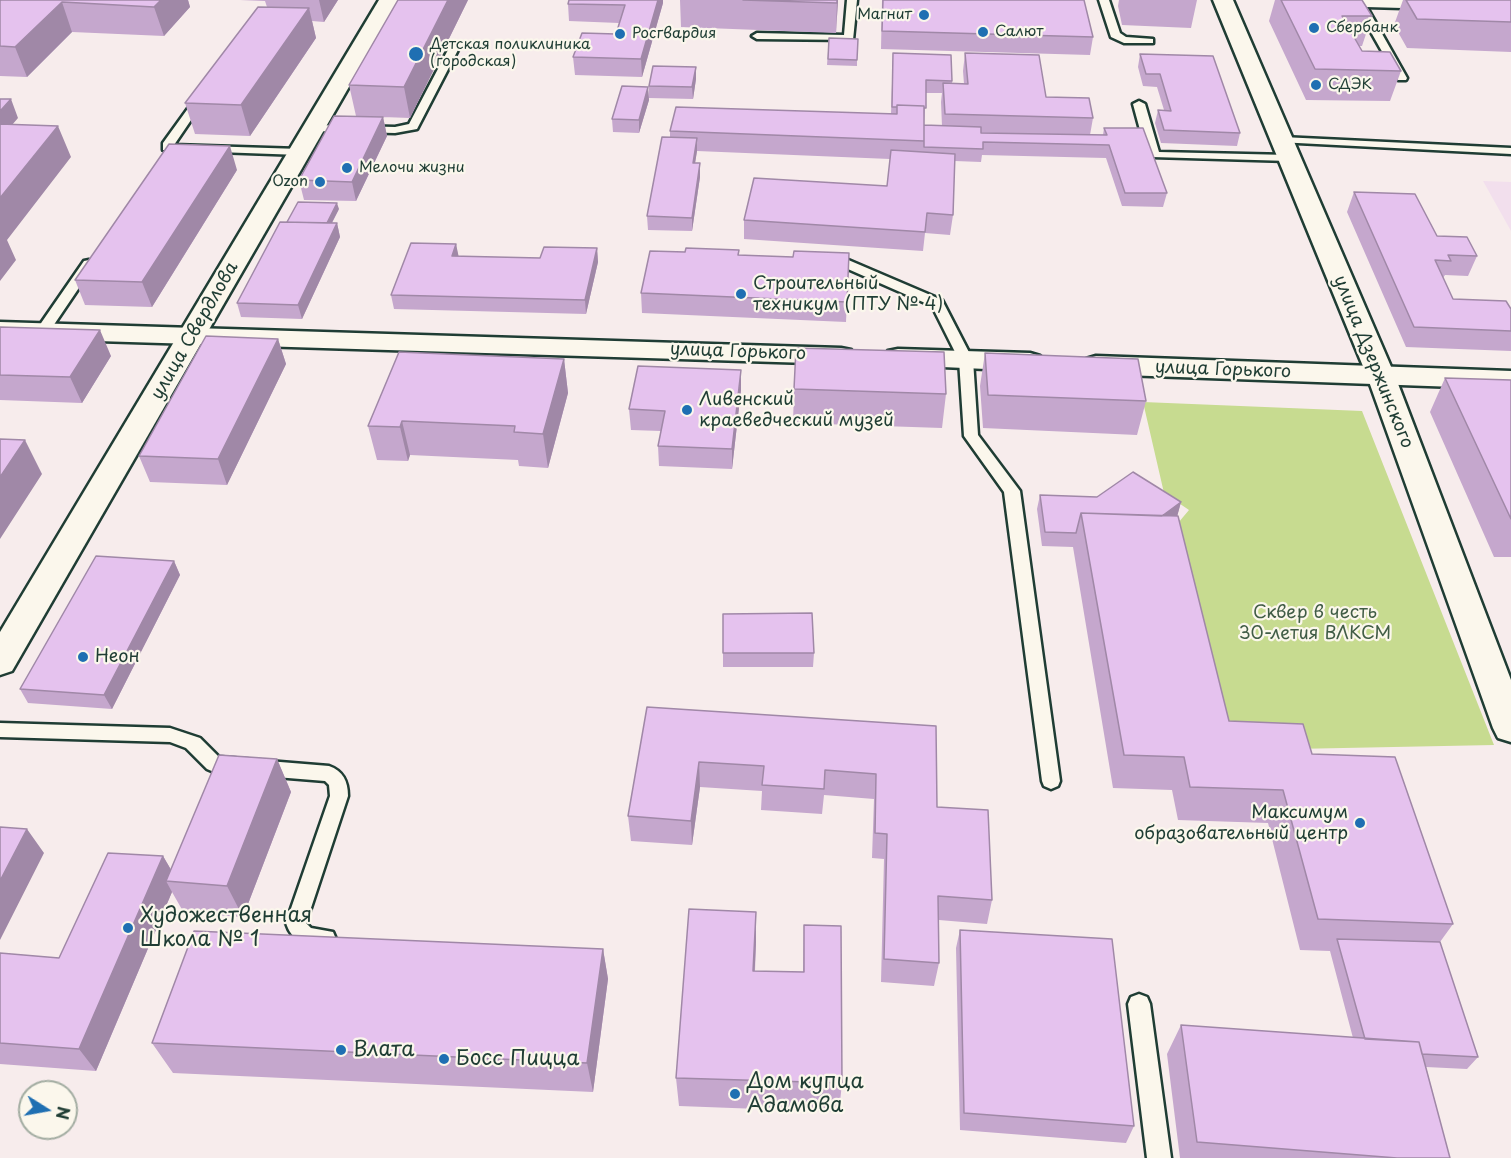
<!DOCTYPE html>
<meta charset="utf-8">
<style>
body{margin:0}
#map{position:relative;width:1511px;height:1158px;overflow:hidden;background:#f7ecec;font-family:"Playpen Sans",sans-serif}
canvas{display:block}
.north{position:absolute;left:18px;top:1080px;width:60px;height:60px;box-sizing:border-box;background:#fbf7ec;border:2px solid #a3ada2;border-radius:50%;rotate:101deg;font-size:16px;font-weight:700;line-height:24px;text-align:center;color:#1f3d34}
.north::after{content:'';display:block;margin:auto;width:21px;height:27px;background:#1f6fb2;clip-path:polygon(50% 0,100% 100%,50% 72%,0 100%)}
</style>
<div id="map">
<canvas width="1511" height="1158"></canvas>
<div class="north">N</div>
</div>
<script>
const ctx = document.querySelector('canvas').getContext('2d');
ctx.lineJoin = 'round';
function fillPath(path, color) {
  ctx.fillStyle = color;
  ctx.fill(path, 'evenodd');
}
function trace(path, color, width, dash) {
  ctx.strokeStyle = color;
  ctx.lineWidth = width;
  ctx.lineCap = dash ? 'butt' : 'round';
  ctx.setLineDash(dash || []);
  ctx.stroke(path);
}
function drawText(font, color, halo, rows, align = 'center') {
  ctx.font = font + ' "Playpen Sans",sans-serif';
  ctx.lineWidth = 4.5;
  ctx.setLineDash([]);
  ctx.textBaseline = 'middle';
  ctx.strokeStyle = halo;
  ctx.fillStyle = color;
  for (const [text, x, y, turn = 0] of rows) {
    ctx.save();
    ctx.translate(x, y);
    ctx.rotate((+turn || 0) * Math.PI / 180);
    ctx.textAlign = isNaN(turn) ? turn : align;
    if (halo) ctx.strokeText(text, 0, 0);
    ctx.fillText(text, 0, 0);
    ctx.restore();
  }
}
const built = new Path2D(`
 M1483 181 1511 182V231Z`);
const green = new Path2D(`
 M1143 402 1362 411 1494 745 1293 749 1216 733 1168 535 1189 510 1164 493Z`);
const service = new Path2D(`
 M847 0H857L853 40 757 39 752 36 757 33 844 35Z
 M1099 0H1109L1120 33 1126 37 1153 39V43H1124L1111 37Z
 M1355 0 1364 2 1407 78 1406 80H1398L1397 78 1354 2Z
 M454 45 459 48 417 129 395 133 314 131 308 128 314 125 395 127 409 124 449 48Z
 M201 95 206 98 174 145 300 149 306 152 300 155 163 150V143L197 96Z
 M1139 101 1145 104 1159 152 1289 155 1295 158 1289 161 1152 157 1146 152 1133 104Z
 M1282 137 1511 148V154L1278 142 1276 140Z
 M846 259 942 300 973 360 978 435 1020 491 1060 781 1058 786 1051 789 1044 786 1042 781 1004 492 964 436 959 360 932 306 841 266 840 263Z
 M89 260 95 264 47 335H37L35 332 37 329 84 261Z
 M0 723 170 728 200 738 219 757 329 766C343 771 348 781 348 796L306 923 311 928 333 932 336 939 333 946C313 953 292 943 286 923L330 796 329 785 325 781 214 772 207 769 186 748 170 742 0 737Z
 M1139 994 1147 997 1150 1004 1171 1158H1147L1128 1004 1131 997Z`);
const minor = new Path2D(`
 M1320 0H1511V11L1330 6 1323 4Z
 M0 322 841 348 851 350 855 356 851 362 841 364 0 338Z
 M898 349 1030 353 1040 356 1044 362 1040 368 1030 371 898 365 888 363 884 357 888 351Z
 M1096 356 1511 371V389L1096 374 1086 371 1082 365 1086 359Z`);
const tertiary = new Path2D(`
 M1213 0H1233L1395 376 1511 680V742L1498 738 1493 728 1367 376Z`);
const secondary = new Path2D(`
 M379 0H399L12 671 0 675V632Z`);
const wall = new Path2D(`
 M1 0H188L190 7 164 36 72 32 27 77 0 76V1Z
 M240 0H338L324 22 312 21 316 38 250 136 195 134 185 103 267 7 265 1Z
 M398 0H468L410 118 356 116 349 85Z
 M680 0H838L836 33 681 27Z
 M882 0 1093 37 1090 55 881 49Z
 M1119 0H1197L1191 28 1122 25 1118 6Z
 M1275 0H1362L1372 16 1362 46H1359L1362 51 1401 71 1390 101 1306 100 1269 21Z
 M1403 0H1511V52L1407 48 1394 25Z
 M663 3 642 77 575 75 573 57 616 34 619 23 569 21 568 4Z
 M829 38 857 60V66L827 65Z
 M893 53 952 81V84H964L963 71 965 53 1046 97 1093 118 1090 135H1103L1104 128 1167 193 1163 207 1122 206 1106 158 982 155 981 162 955 161 953 215 950 235 925 233 923 251 744 239V220L887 186 890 159 697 151 695 163H700V177L692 231 648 230 647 216 670 137V131L891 114ZM926 93H942L941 102 942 126 924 125Z
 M1140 54 1240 133 1237 146 1161 143 1155 123 1158 110H1164L1157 87 1143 86 1138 67Z
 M696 79 693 99 649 98V86Z
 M648 87 649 100 639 133 613 132 612 119Z
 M383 117 387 136 356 201 304 200 299 180Z
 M237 170 152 307 85 305 75 280Z
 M1354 192 1437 236 1477 256 1468 276 1445 275 1443 278 1453 299 1511 309V351L1406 347 1347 212Z
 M339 209 332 223H337L340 237 302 319 241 317 237 303Z
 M456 244 458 256 540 258 597 248 598 262 586 314 394 309 391 295Z
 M849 253 846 322 642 313 641 293 739 255 793 257Z
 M0 327 111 356 82 403 0 400Z
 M278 339 286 364 227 485 150 482 139 456Z
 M985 353 1146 401 1137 435 983 428 980 386Z
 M564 359 568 393 548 468 519 466 518 460 410 455 408 461 377 460 368 426Z
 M1445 378 1511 380V557H1494L1430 412Z
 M794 389 946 394 942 428 793 423Z
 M741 390 732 469 659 466 658 446 661 431 631 430 629 409Z
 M1040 495 1181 502 1177 516 1229 721 1312 754 1453 924 1440 942 1478 1057 1467 1069 1426 1067 1450 1158H1180L1167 1054 1181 1025 1353 1038 1330 951 1300 950 1268 823 1178 820 1172 790 1113 788 1073 547 1042 546 1037 509Z
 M174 561 180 575 112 709 28 703 20 689Z
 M723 653H814L813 667H723Z
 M647 707 936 726 937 807 992 900 987 924 939 920V963L934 986 881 982 884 859 872 858 874 799 824 795 822 814 761 810 762 791 700 787 692 845 631 841 628 816Z
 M277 759 291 792 243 917 184 913 172 892 96 1071 0 1064V953L59 958 163 856 171 870Z
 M804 925 842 1083 839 1112 679 1106 676 1078 756 943 755 971 803 972Z
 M960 930 1134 1126 1126 1143 960 1130 956 948Z
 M603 949 608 979 593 1092 173 1073 152 1043Z`);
const shadedWall = new Path2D(`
 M161 0H188L190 7 164 36 154 7Z
 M319 0H338L324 22Z
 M448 0H468L410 118 404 87Z
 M658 0H663V3L642 77 641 59Z
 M837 0H838L836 33Z
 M62 2 72 32 27 77 15 47Z
 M309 8 316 38 250 136 241 105Z
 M696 67V79L693 99 692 87Z
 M648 87 649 100 639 133V120Z
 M11 99 18 118 0 139V111Z
 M383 117 387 136 356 201 352 182Z
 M58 126 71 157 7 240 16 260 0 281V198Z
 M697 138V151L693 176V163Z
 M230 146 237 170 152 307 142 282Z
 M700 163V177L692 231V218Z
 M337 203 339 209 328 230 327 223Z
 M337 223 340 237 302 319 298 305Z
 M456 244 459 258 452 256Z
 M597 248 598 262 586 314 585 300Z
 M100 330 111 356 82 403 70 377Z
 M278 339 286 364 227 485 218 459Z
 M564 359 568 393 548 468 543 434Z
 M741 370V390L732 469V449Z
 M402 421 410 455 408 461 400 427Z
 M25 440 42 474 0 539V477Z
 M1181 502 1177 517 1135 535Z
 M174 561 180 575 112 709 104 695Z
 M277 759 291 792 243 917 227 886Z
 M699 762 700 787 692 845 691 821Z
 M27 829 44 853 0 940V881Z
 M163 856 177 880 166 881 172 892 96 1071 79 1049Z
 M756 912V943L753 1002V971Z
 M603 949 608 979 593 1092 587 1063Z`);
const building = new Path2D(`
 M1 0H161L154 7 62 2 15 47 0 46V1Z
 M398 0H448L404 87 349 85Z
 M569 0H658L641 59 573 57 582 33 616 34 625 5 568 4Z
 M743 0H837V3Z
 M883 0H1084L1093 37 882 31Z
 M1281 0H1362L1372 16H1342L1362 51 1390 52 1401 71 1315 69Z
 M1406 0H1511V22L1417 19Z
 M258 7 309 8 241 105 185 103Z
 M829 38 858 39 857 60 828 59Z
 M893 53 951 55 952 81 926 80V108H924V106L897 105V107H892Z
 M965 53 1039 55 1046 97 1089 98 1093 118 945 114 943 83 968 84Z
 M1140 54 1213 56 1240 133 1164 130 1158 110 1171 111 1160 74H1146Z
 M653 66 696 67 692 87 649 86Z
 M622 86 648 87 639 120 612 119Z
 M0 99H11L0 111Z
 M897 105 924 106V141L670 131 676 107 897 114Z
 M334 116 383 117 352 182 299 180Z
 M0 124 58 126 0 198Z
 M924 125 981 127V133L1107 135 1104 128H1143L1167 193H1125L1109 145 983 142V149L924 147Z
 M662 137 697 138 693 163H700L692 218 647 216Z
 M169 144 230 146 142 282 75 280Z
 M891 150 955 154 953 215 927 213 925 232 744 220 754 178 887 186Z
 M1354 192 1415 194 1437 236 1467 237 1477 256 1448 255 1451 261 1435 260 1453 299 1506 301 1511 309V331L1414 327Z
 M298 202 337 203 327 223 287 222Z
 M280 222 337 223 298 305 237 303Z
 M411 243 456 244 452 256 540 258 544 247 597 248 585 300 391 295Z
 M686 248 739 250 738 255 793 257 794 251 849 253 847 302 641 293 650 251 685 252Z
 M0 327 100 330 70 377 0 375Z
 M206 336 278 339 218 459 139 456Z
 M796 348 944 352 946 394 794 389Z
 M399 352 564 359 543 434 514 432 515 426 402 421 400 427 368 426Z
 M985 353 1138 359 1146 401 988 395Z
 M638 366 741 370 732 449 658 446 665 411 629 409Z
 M1445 378 1511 380V519Z
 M0 439 25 440 0 477Z
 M1133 472 1181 502 1162 516 1081 513 1076 533 1045 532 1040 495 1097 497Z
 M1081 513 1178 516 1229 721 1303 724 1312 754 1395 757 1453 924 1318 919 1283 790 1190 787 1184 757 1124 755Z
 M96 556 174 561 104 695 20 689Z
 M812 613 814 653H723V614Z
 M647 707 936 726 937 807 988 810 992 900 938 896 939 963 884 959 887 834 875 833 876 774 825 770 824 789 762 785 764 766 699 762 691 821 628 816Z
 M219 755 277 759 227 886 166 881Z
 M0 827 27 829 0 881Z
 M108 853 163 856 79 1049 0 1043V953L59 958Z
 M689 909 756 912 753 971 804 972V925L841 926 842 1083 676 1078Z
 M960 930 1112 939 1134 1126 964 1113Z
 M194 931 603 949 587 1063 152 1043Z
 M1337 939 1440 942 1478 1057 1422 1054 1419 1042 1365 1039Z
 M1181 1025 1419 1042 1450 1158H1397L1197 1142Z`);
const markers = [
 [924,15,6,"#1f6fb2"],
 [1314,28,6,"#1f6fb2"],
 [983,32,6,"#1f6fb2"],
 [620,34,6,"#1f6fb2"],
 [416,54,8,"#1f6fb2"],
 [1316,85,6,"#1f6fb2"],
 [347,168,6,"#1f6fb2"],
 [320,182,6,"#1f6fb2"],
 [741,294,6,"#1f6fb2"],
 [687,410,6,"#1f6fb2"],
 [83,657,6,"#1f6fb2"],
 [1360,823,6,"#1f6fb2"],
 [128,928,6,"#1f6fb2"],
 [341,1050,6,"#1f6fb2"],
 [444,1059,6,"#1f6fb2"],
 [735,1094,6,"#1f6fb2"]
];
const farPoinames = [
 ["Магнит",912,15,"right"],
 ["Сбербанк",1326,28],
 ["Салют",995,32],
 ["Росгвардия",632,34],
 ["Детская поликлиника",430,45],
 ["(городская)",430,62],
 ["СДЭК",1328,85],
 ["Мелочи жизни",359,168],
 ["Ozon",308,182,"right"]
];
const poiNames = [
 ["Строительный",753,284],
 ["техникум (ПТУ № 4)",753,305],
 ["Ливенский",699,400],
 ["краеведческий музей",699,421],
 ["Неон",95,657],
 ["Максимум",1348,813,"right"],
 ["образовательный центр",1348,834,"right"]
];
const streetNames = [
 ["улица Свердлова",195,331,-60],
 ["улица Горького",738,352,2],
 ["улица Дзержинского",1373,362,68],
 ["улица Горького",1223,370,2]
];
const parkNames = [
 ["Сквер в честь",1315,613],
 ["30-летия ВЛКСМ",1315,634]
];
const nearPoinames = [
 ["Художественная",140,916],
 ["Школа № 1",140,940],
 ["Влата",353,1050],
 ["Босс Пицца",456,1059],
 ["Дом купца",747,1082],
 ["Адамова",747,1106]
];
fillPath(built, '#f2dfed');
fillPath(green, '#c7db90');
trace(service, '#1f3d34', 5);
trace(minor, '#1f3d34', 5);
trace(tertiary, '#1f3d34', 5);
trace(secondary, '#1f3d34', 5);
fillPath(service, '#fbf7ec');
fillPath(minor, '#fbf7ec');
fillPath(tertiary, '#fbf7ec');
fillPath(secondary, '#fbf7ec');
fillPath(wall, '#c5a7cd');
fillPath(shadedWall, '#a088a7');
fillPath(building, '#e5c2ee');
trace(building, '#a088a7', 1.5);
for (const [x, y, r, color] of markers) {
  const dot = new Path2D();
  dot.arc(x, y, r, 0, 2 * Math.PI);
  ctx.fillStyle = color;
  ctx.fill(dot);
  trace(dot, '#fbf7ec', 2);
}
drawText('15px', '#1f3d34', '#fbf7ec', farPoinames, 'left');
drawText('18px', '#1f3d34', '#fbf7ec', poiNames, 'left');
drawText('18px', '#1f3d34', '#fbf7ec', streetNames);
drawText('18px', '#415d46', '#fbf7ec', parkNames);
drawText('21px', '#1f3d34', '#fbf7ec', nearPoinames, 'left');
</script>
